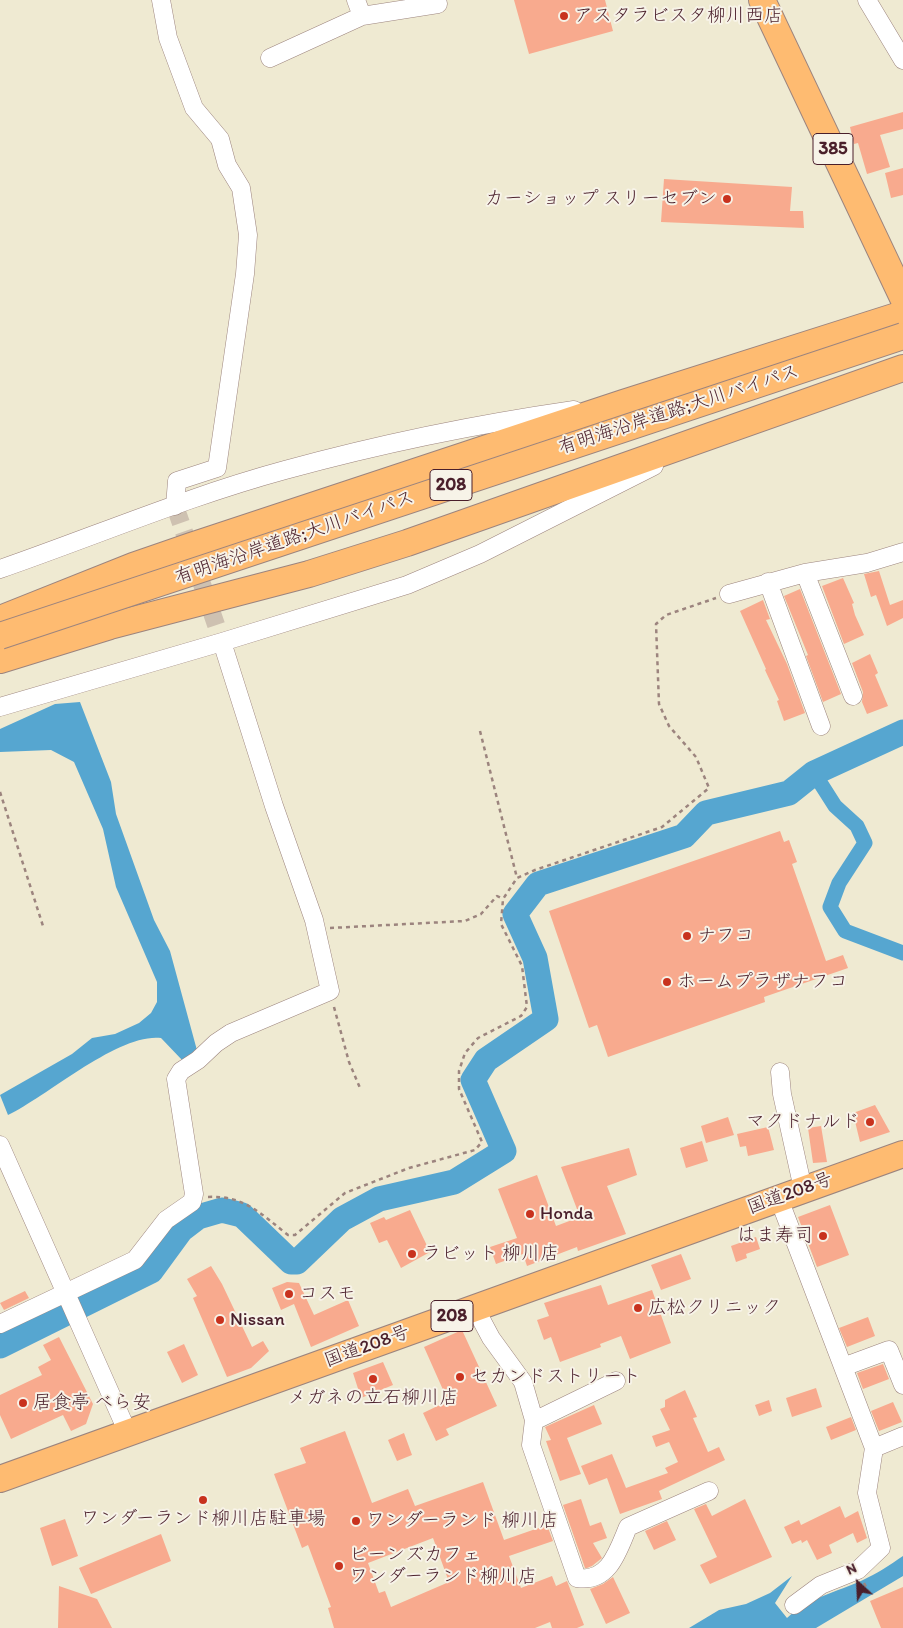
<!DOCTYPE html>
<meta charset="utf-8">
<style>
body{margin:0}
#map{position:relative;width:903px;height:1628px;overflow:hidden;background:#efead2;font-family:Itim,sans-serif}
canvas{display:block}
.north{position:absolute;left:833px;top:1558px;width:50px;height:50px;-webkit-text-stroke:4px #f7f3e8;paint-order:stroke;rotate:335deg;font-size:14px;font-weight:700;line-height:20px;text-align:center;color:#4a1f2b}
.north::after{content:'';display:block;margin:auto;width:18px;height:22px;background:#4a1f2b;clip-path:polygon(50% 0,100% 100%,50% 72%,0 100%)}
</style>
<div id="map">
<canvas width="903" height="1628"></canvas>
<div class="north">N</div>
</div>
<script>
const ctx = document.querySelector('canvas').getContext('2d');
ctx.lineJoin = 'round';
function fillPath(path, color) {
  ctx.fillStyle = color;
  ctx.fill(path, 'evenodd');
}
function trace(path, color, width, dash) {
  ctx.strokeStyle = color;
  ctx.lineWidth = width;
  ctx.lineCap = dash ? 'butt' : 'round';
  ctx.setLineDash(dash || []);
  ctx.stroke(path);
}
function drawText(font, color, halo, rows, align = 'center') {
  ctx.font = font + ' Itim,"Klee One",sans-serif';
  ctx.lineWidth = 4;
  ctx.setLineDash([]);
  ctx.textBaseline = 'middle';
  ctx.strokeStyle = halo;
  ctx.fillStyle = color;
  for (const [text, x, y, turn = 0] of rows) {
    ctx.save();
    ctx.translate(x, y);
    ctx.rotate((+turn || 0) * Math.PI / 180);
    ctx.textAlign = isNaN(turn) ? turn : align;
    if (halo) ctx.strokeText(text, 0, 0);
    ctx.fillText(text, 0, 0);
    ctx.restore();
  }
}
const water = new Path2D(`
 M80 702 111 782 116 814 154 920 170 951 198 1054 183 1061 161 1038C118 1033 48 1096 8 1115L0 1095 72 1054 92 1038 115 1034 139 1023 151 1013 157 1002V982L116 887 103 829 74 762 51 750 0 752V729L55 704Z
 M50 1309 59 1328 0 1356V1333Z
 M903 1556V1576L816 1628H689L719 1610 746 1604 770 1593 792 1576 775 1603 787 1618C808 1598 837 1592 863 1580 876 1574 890 1565 903 1556Z`);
const canal = new Path2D(`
 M814 773 835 806 857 826 865 843 839 883 830 907 845 931 903 953`);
const river = new Path2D(`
 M0 1346 151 1271 181 1230 198 1217 222 1210 242 1215 291 1262H297L342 1219 379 1199 454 1182 504 1151 473 1080 486 1060 546 1019 535 958 515 914 538 884 684 836 706 813 789 793 814 773 903 732`);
const building = new Path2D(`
 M514 0H605L613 31 529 54Z
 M903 112V129L880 135 890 167 867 174 858 143 854 144 850 127Z
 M903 168V195L891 198 885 173Z
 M664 179 792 187 790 211H803L804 228 661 222Z
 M879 571 890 605 903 600V618L887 626 876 595 871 597 864 574Z
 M843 578 854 603 852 604 855 615 864 635 844 644 822 586Z
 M800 589 841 694 823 702 806 656 808 655 784 596Z
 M763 600 770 619 766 620 787 664 805 713 784 721 777 701 779 700 765 670 766 669 740 611Z
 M870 654 878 673 875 675 888 706 867 714 862 702 863 692 852 663Z
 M780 831 784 842 789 840 797 862 792 864 826 961 843 955 848 968 764 997 765 1002 608 1057 597 1025 589 1028 549 911Z
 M875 1105 890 1132 860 1142 853 1113Z
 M728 1117 734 1135 706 1143 701 1126Z
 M821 1126 827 1162 813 1163 808 1128Z
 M768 1127 774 1150 748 1156 746 1146 740 1147 737 1134Z
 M702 1141 708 1161 686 1168 680 1148Z
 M629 1148 637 1175 607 1186 626 1234 578 1251 577 1247 527 1266 523 1254 496 1264 490 1247 517 1238 498 1189 537 1175 556 1226 580 1217 561 1167Z
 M830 1205 849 1255 817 1267 798 1217Z
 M410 1210 430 1252 401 1268 387 1240 379 1243 370 1223 384 1217 386 1220Z
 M756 1237 760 1249 746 1254 747 1258 736 1262 731 1246Z
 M681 1254 691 1279 661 1290 651 1265Z
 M211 1266 222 1284 252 1347 263 1341 269 1351 251 1368 227 1377 193 1298 197 1296 187 1279Z
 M287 1282 299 1283 314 1315 348 1300 359 1326 311 1347 294 1304 281 1310 272 1288Z
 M601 1285 608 1305 652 1290 671 1343 630 1359 621 1336 600 1344 601 1347 560 1362 551 1337 544 1340 537 1320 549 1316 544 1303Z
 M25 1291 29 1298 4 1310 0 1303Z
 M868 1317 875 1336 847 1347 839 1328Z
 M462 1330 497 1406 446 1429 449 1435 436 1441 423 1413 448 1401 424 1347Z
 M59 1337 93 1404 86 1424 71 1431 63 1415 11 1439 0 1415V1395L42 1375 38 1367 51 1360 43 1345Z
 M184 1344 198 1375 182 1383 167 1352Z
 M383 1362 393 1385 361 1398 353 1373Z
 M883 1364 889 1379 863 1389 857 1373Z
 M816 1388 822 1407 792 1417 786 1398Z
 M685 1390 697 1417 693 1418 708 1452 719 1447 725 1460 659 1491 662 1499 620 1514 607 1478 589 1485 581 1466 612 1454 626 1488 668 1473 665 1468 678 1462 669 1442 656 1447 652 1436 670 1430 660 1409 665 1407V1400Z
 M769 1400 772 1411 759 1416 755 1405Z
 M893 1402 902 1422 879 1431 871 1411Z
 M594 1405 602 1424 567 1438 581 1474 560 1481 546 1441 551 1440 545 1427Z
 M851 1417 856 1430 831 1440 826 1427Z
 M345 1431 372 1503 408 1489 415 1506 483 1482 504 1540 547 1525 553 1541 509 1556 521 1588 552 1576 556 1586 567 1581 584 1625 577 1628H552L550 1622 535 1628H334L328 1608 331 1607 308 1545 302 1548 274 1474 306 1463 300 1448ZM433 1538 449 1582 391 1607 385 1591 379 1593 368 1563Z
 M404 1433 412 1455 397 1461 388 1440Z
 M581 1499 590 1526 601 1522 607 1538 593 1543 602 1558 592 1566 587 1568H585L563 1505Z
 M745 1499 772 1557 710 1584 700 1565 717 1557 694 1509 706 1504 712 1516Z
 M840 1506 845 1518 858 1511 867 1538 857 1543 853 1533 829 1545 832 1553 817 1560 807 1540 802 1543 801 1540 792 1544 784 1527 799 1520 801 1525Z
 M65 1519 78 1556 52 1566 40 1528Z
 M667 1521 676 1540 654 1550 645 1531Z
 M161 1534 171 1561 91 1594 79 1568Z
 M613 1577 630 1613 606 1624 590 1589 603 1584Z
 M59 1586 97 1599 112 1628H58Z
 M903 1587V1628H881L870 1601Z`);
const minorTunnel = new Path2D(`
 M175 506 222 642`);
const path = new Path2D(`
 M480 731 517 878
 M0 792 43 926
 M330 928 465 921 481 914 497 896 503 899
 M334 1007 349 1062 360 1088
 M208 1197C244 1195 261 1214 288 1235H295L345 1193 409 1168 475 1150 482 1142 459 1089V1071L465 1053 478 1038 521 1016 527 1007 522 966 501 924 503 899 517 878 535 870 662 827 709 788 696 757 669 726 659 704 656 624 666 615 716 598
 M864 1583 871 1596`);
const minor = new Path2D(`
 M161 0 168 38 194 108 220 139 227 165 241 188 248 235 245 274 217 468 177 481 175 506
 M867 0 903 60
 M362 16 438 4 437 0
 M270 58 362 16 356 0
 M0 569C95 536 189 496 285 470 380 444 477 424 574 410
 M805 573 853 696
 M768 582 821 726
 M729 594 805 573 867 563 903 552
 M0 707 222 642 407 585 480 554 654 466
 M780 1072 782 1094 803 1189
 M0 1145 128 1433
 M779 1199 874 1448 867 1493 881 1548 858 1570 821 1585 794 1605
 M475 1308 491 1338 523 1382 534 1420 531 1445 577 1578C609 1583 618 1551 628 1527L709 1491
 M0 1324 135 1260 166 1220 192 1202 194 1194 176 1079 181 1071 198 1060 216 1043 231 1033 330 991 314 920 274 806 222 642
 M843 1367 889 1350 903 1385
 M534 1421 616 1381
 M874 1448 903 1436`);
const highway = new Path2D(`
 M762 0 903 298
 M0 619 133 566 191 546 623 403 903 314
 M0 660 110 626 309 574 407 543 903 368
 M0 1479 903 1154`);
const highwayBridge = new Path2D(`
 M0 636 903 336`);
const markers = [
 [564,16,5,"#c8321e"],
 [727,199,5,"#c8321e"],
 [687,936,5,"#c8321e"],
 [667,982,5,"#c8321e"],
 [870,1122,5,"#c8321e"],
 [530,1214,5,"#c8321e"],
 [823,1236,5,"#c8321e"],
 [412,1254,5,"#c8321e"],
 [289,1294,5,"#c8321e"],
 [638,1308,5,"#c8321e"],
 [220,1320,5,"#c8321e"],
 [460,1377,5,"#c8321e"],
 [373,1379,5,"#c8321e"],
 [23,1403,5,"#c8321e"],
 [203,1500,5,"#c8321e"],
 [356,1521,5,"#c8321e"],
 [339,1566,5,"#c8321e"]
];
const shields = [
 [833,149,40],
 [451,485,42],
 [452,1316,42]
];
const shieldNames = [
 ["385",833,149],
 ["208",451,485],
 ["208",452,1316]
];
const poiNames = [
 ["アスタラビスタ柳川西店",574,16],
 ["カーショップ スリーセブン",717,199,"right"],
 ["ナフコ",697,936],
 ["ホームプラザナフコ",677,982],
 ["マクドナルド",860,1122,"right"],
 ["Honda",540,1214],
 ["はま寿司",813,1236,"right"],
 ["ラビット 柳川店",422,1254],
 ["コスモ",299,1294],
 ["広松クリニック",648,1308],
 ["Nissan",230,1320],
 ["セカンドストリート",470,1377],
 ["メガネの立石柳川店",373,1398,"center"],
 ["居食亭 べら安",33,1403],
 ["ワンダーランド柳川店駐車場",203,1519,"center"],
 ["ワンダーランド 柳川店",366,1521],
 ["ビーンズカフェ",349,1555],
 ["ワンダーランド柳川店",349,1577]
];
const streetNames = [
 ["有明海沿岸道路;大川バイパス",679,410,-18],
 ["有明海沿岸道路;大川バイパス",295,538,-19],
 ["国道208号",790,1194,-20],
 ["国道208号",367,1347,-20]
];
fillPath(water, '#56a6d0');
trace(canal, '#56a6d0', 15);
trace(river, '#56a6d0', 25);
fillPath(building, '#f8aa8e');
trace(minorTunnel, '#cec1b1', 18, [18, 9]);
trace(minor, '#9c847e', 19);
trace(highway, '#9c847e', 28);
trace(path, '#9c847e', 2.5, [4, 4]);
trace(minor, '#fff', 18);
trace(highway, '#febb71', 26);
trace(highwayBridge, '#9c847e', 28, []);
trace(highwayBridge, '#febb71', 26);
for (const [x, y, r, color] of markers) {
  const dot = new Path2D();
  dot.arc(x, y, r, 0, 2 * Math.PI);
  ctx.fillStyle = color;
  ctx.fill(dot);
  trace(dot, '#f7f3e8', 2);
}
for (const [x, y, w] of shields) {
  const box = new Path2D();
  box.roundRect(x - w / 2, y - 15.5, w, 31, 4);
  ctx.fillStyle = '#f7f3e8';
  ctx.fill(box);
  trace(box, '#4a1f2b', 1);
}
drawText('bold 18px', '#4a1f2b', null, shieldNames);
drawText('19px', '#4a1f2b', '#f7f3e8', poiNames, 'left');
drawText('19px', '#4a1f2b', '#f7f3e8', streetNames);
</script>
